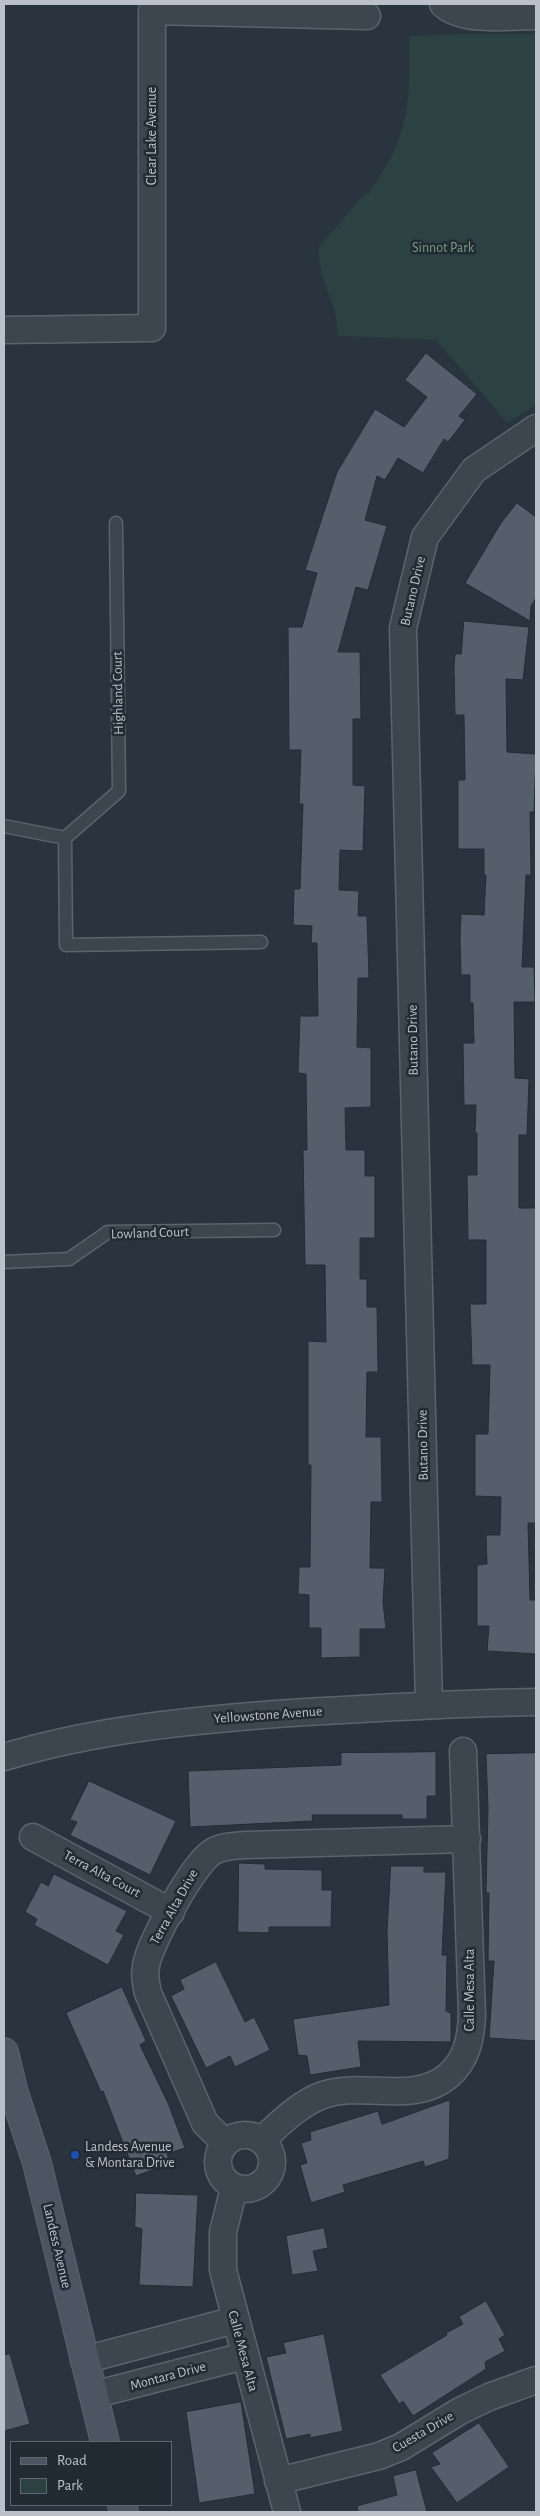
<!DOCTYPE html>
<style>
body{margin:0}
#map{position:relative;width:540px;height:2516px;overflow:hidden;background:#29343f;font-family:"Alegreya Sans",sans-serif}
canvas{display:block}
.frame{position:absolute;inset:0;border:5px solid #bac1ca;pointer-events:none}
.legend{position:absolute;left:10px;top:2441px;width:162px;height:65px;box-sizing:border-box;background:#222b34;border:1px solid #5f6770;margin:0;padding:6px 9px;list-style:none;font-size:15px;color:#bac1ca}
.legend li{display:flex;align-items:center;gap:10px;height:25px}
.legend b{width:25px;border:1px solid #5f6770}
</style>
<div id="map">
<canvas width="540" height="2516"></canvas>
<div class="frame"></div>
<ul class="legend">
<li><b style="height:6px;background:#4c5562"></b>Road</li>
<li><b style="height:14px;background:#2c4141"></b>Park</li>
</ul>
</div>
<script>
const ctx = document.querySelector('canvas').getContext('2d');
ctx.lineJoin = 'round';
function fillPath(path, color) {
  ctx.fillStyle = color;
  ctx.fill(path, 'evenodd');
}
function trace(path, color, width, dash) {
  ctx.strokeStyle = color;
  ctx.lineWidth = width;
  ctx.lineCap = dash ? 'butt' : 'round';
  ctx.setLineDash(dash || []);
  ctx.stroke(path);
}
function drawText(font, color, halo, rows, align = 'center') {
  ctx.font = font + ' "Alegreya Sans",sans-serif';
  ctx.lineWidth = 5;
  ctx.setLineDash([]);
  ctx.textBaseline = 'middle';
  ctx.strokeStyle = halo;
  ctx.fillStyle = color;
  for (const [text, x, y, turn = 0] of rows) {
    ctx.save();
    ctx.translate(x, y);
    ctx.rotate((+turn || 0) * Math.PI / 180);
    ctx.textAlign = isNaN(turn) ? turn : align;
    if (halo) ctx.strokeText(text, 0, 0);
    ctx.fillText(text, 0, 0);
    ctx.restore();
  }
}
const green = new Path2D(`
 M462 34H536V405L508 423 436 340 338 336C337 327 337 317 334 309 328 289 317 269 319 247L366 192 368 194C409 138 411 103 409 36Z`);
const building = new Path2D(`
 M426 353 477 394 459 416 465 420 448 442 444 439 423 473 398 458 385 480 377 476 365 520 387 526 368 590 356 587 338 652H360L361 719H353V785L365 786 363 851 340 850 339 890 359 891 358 916H367L369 978H358L357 1047 371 1048V1107L345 1108 346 1150H365V1176H375V1238H360V1279H367V1307H377L378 1372H367L366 1437H381L382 1502H371L370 1568H385L383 1602 386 1629H360V1657L321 1658V1628H309V1595L298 1594 299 1567H310L311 1465H308V1341L326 1342 325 1265H305L303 1150H307L306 1074 298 1073 300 1016H318L317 943H311L312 926 293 925 294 889H300L303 804H299L301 750H289L288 627H302L317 573 305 570 337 472 375 409 404 427 427 397 405 380Z
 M517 503 536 517V598L531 606 530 621 465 583 501 523Z
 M464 621 529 627 523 680 506 679 507 752 536 754 534 812H530L531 875H526L522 967H534L535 1002H514L515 1078 529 1079 527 1135H519V1208H536V1523H528L530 1600H536V1654L487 1651 489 1626H477V1565L487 1564 486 1535H500L501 1497 475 1496V1434H488L490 1365H472L470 1304H486V1240H468L467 1175H477V1133H475L476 1105H464L463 1043H474L473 1003H470V975H461L460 939 461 914 484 915 486 875H484V849H458V780H465L464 715H455L454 667 455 654H461Z
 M436 1752V1796H427V1819H402V1815H312L313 1821 190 1827 188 1771 341 1765V1753Z
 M536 1753V2041L489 2038 494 1961H488L489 1893H486L488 1809 486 1754Z
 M89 1781 176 1821 150 1875 70 1835 77 1822 70 1820Z
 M239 1863 265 1864V1869L322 1870V1890H332L331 1927H269V1933L238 1932Z
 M391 1866H424V1872H446L442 1955H447L446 2011 451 2013V2042L358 2041 361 2067 310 2075 307 2056 298 2055 293 2019 389 2005 387 1932Z
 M54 1874 127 1911 116 1931 124 1935 108 1965 34 1925 37 1919 25 1912 41 1882 48 1886Z
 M216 1962 245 2022 254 2017 270 2050 235 2067 230 2056 206 2068 171 1996 184 1989 180 1980Z
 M122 1987 146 2041 140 2045 168 2103 185 2148 167 2154 171 2163 136 2176 103 2091 101 2092 66 2013Z
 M450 2100 449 2159 425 2167 423 2161 343 2185 345 2192 311 2203 300 2165 307 2163 301 2143 311 2140 310 2132 378 2111 382 2124Z
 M136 2193 198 2195 193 2287 139 2285 142 2229 135 2227Z
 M324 2228 328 2248 313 2251 318 2271 292 2275 286 2236Z
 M486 2301 505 2335 499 2339 505 2351 485 2362 486 2369 413 2416 403 2401 399 2404 380 2375 447 2335 446 2333 463 2324 459 2317Z
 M324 2334 343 2431 310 2438V2434L286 2439 266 2357 286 2353 283 2343Z
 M10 2354 30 2424 4 2431V2355Z
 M241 2402 255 2494 199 2503 186 2412Z
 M479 2423 509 2467 457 2503 431 2467 440 2464 432 2453Z
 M416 2470 427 2512H358L357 2506 397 2495 393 2476Z`);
const lane = new Path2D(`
 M116 523 119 791 65 838 66 945 261 942
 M4 826 65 838
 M4 1262 69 1259 108 1232 274 1230`);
const street = new Path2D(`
 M443 4C463 23 509 16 536 16
 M4 330 152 328V11L367 16
 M429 1704 403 628 425 537 474 470 536 428
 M4 1757C98 1729 193 1720 291 1713 373 1708 454 1703 536 1702
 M33 1837 171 1912
 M218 2162a27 27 0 1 1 54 0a27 27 0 1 1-54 0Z
 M262 2140C279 2124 300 2103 323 2095 364 2081 413 2105 448 2076 467 2060 471 2038 472 2015L463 1751
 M225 2143 205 2123 148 1993C146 1984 144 1976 146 1966 149 1944 193 1865 211 1853 220 1846 234 1846 245 1845L467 1839
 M234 2188 223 2232V2270L287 2512
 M84 2360 235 2320
 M93 2395 244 2356
 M278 2481 379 2456 401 2447 460 2411 489 2397 536 2380`);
const secondary = new Path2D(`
 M4 2052 14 2093 37 2163 105 2442
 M122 2505 124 2512`);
const markers = [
 [75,2155,5,"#1a4fb4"]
];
const streetNames = [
 ["Clear Lake Avenue",152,136,-90],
 ["Butano Drive",413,591,-77],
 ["Highland Court",118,693,-91],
 ["Butano Drive",413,1040,-91],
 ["Lowland Court",150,1233,-2],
 ["Butano Drive",423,1445,-91],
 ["Yellowstone Avenue",268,1715,-4],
 ["Terra Alta Court",102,1874,28],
 ["Terra Alta Drive",174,1907,-61],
 ["Calle Mesa Alta",470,1990,-90],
 ["Landess Avenue",57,2246,77],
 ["Calle Mesa Alta",243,2351,75],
 ["Montara Drive",168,2376,-15],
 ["Cuesta Drive",423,2432,-30]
];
const parkNames = [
 ["Sinnot Park",443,248]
];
const poiNames = [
 ["Landess Avenue",85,2147],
 ["& Montara Drive",85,2163]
];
fillPath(green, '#2c4141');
fillPath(building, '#555f6c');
trace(building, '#242d36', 1);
trace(lane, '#5b646d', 15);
trace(street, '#5b646d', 29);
trace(secondary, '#5b646d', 30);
trace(lane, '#3d464f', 12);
trace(street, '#3d464f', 26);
trace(secondary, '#4c5562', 28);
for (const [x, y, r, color] of markers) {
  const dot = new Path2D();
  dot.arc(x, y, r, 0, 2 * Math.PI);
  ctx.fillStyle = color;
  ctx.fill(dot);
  trace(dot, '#222b34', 2);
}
drawText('14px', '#bac1ca', '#222b34', streetNames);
drawText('14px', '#7b9d81', '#222b34', parkNames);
drawText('14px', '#bac1ca', '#222b34', poiNames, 'left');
</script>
